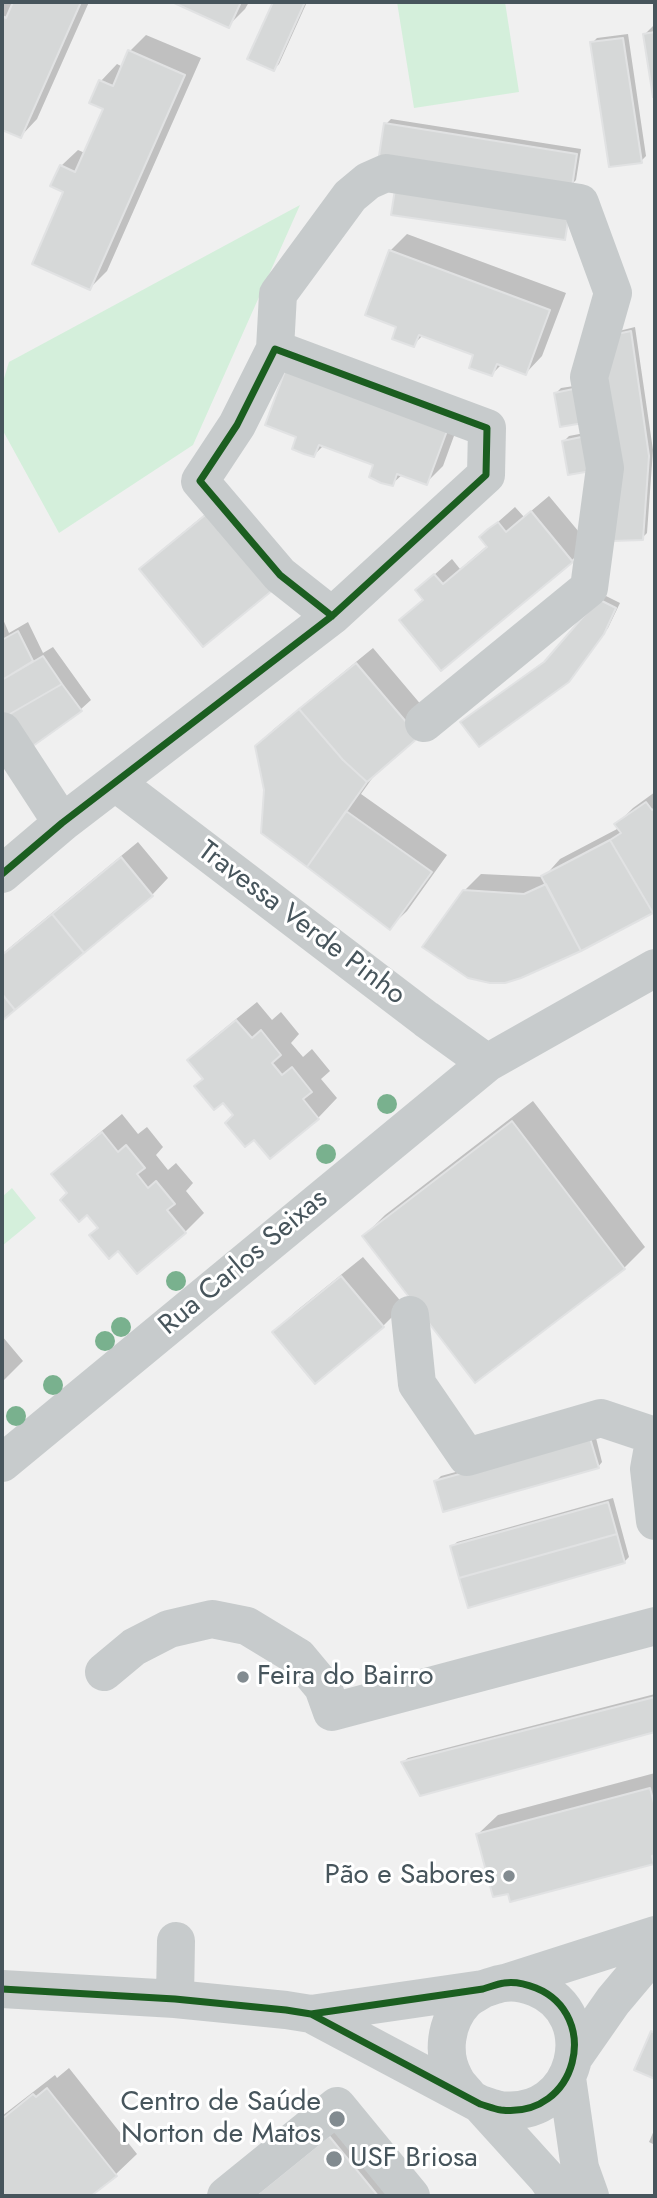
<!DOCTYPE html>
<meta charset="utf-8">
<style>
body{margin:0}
#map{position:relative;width:657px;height:2198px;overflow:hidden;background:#f0f0f0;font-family:Jost,sans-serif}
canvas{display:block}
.frame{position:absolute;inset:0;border:4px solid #47555c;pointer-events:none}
</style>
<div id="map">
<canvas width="657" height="2198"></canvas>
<div class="frame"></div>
</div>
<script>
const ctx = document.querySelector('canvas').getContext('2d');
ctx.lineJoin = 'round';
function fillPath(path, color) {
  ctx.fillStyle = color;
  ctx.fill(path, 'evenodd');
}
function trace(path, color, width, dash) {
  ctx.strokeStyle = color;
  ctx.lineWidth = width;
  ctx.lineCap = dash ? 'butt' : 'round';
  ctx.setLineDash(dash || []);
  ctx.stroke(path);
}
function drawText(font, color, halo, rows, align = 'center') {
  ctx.font = font + ' Jost,sans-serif';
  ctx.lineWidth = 6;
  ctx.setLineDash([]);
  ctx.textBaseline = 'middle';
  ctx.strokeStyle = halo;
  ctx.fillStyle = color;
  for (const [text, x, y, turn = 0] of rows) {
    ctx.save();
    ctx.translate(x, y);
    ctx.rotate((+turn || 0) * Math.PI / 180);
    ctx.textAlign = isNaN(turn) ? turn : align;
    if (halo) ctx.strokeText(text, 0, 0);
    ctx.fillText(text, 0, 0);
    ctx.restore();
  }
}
const green = new Path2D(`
 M397 2H505L519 92 414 108Z
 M300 205 193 445 59 533 2 429V385L9 362Z
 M12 1188 36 1218 2 1246V1197Z`);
const shadow = new Path2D(`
 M3 2H89L37 119 21 136 2 128V3Z
 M176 2H249L245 9 228 26Z
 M275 2H307L279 64 274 69 249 58Z
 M655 24V95L645 34Z
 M628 34 646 156 641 161 592 43 597 38Z
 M146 35 201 58 107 271 90 288 66 192 61 166 78 150 85 153 105 108 92 102 101 81 117 64 123 67 130 51Z
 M391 119 581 149 576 180 571 185 386 124Z
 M407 234 566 293 542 356 526 373 502 364 492 374 475 354 423 335 413 345 398 326 390 251Z
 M635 327 653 450 647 533 642 538 619 331Z
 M587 384 593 416 556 393 561 388Z
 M466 403 443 466 426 483 403 474 392 484 376 464 324 445 314 455 299 436Z
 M595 431 569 473 564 441 569 436Z
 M232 492 294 567 141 569 158 553Z
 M549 496 589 544 572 560 441 668 401 620 424 598 417 590 452 559 460 569 488 545 481 537 515 507 524 517Z
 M606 596 620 603 608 628 573 675 467 718 549 658 583 619Z
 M2 617 9 633 28 622 43 653 53 647 91 700 81 709 26 748 2 713Z
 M373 648 434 720 378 770 361 794 447 855 407 911 390 927 266 790 257 746 274 729Z
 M655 792V909L652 911 464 891 481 874 544 877 560 859 619 828 617 824 633 808Z
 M138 842 168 878 152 895 2 1019V954Z
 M257 1002 272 1020 281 1012 299 1034 291 1043 303 1057 312 1049 330 1071 321 1079 337 1098 318 1118 235 1115 190 1060 209 1041Z
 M533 1101 645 1247 624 1268 476 1381 364 1236 385 1215Z
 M122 1114 138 1134 147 1127 163 1147 156 1155 168 1170 176 1163 193 1183 186 1191 204 1213 185 1232 100 1227 53 1174 73 1155Z
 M363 1257 404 1305 383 1326 315 1382 274 1333 295 1312Z
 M2 1336 23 1361 2 1382Z
 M595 1434 602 1462 598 1467 436 1481 441 1476Z
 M613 1498 629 1557 624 1562 452 1547 457 1542Z
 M655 1694V1731L421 1793 403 1762 408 1758Z
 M655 1773V1861L654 1863 478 1834 498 1815Z
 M69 2068 137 2154 116 2174 88 2196H4L2 2194V2116L55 2075 57 2078Z
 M349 2118 413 2196H253Z
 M655 2128V2145L649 2142Z`);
const building = new Path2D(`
 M13 2H81L21 138 2 130V16L6 18Z
 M172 2H241L229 28Z
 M273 2H305L274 71 247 59Z
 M655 32V97H653L643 34Z
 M623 38 642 163 609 167 590 42Z
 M128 50 185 75 90 290 32 264 63 192 50 186 60 165 75 172 103 109 89 103 99 80 113 86Z
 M384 123 577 154 572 187 379 156Z
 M396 183 570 208 565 240 391 215Z
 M389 250 550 310 526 375 497 364 492 376 469 368 473 355 419 335 414 347 392 339 396 327 365 315Z
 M631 331 649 456 643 540 612 541 603 369 612 335Z
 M289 360 451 420 427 485 397 474 393 486 381 483 369 477 373 465 319 445 314 457 304 454 292 449 296 437 265 425Z
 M583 387 589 422 560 427 554 393Z
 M591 435 597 470 568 475 562 441Z
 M215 507 279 585 203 647 139 569Z
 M531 511 573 562 441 671 399 620 423 600 415 590 434 574 443 584 487 547 479 537 488 529 498 522 506 532Z
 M600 600 616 608 604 634 569 682 479 747 460 722 544 662 582 618Z
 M18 631 33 661 2 680V640Z
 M43 656 62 684 3 718 2 680Z
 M356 663 419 737 367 782 343 760 299 709Z
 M62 684 82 711 26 751 3 718Z
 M299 709 343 760 367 782 307 867 261 833 264 790 255 746Z
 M646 802 652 810 655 808V911L653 913 610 840 621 833 614 824Z
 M346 811 432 872 390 930 307 867Z
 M610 840 653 913 581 951 541 876Z
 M121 857 153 896 84 953 52 914Z
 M546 884 581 951 521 978 505 983H490L468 978 422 947 463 890 524 894Z
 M52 914 84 953 15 1010 2 994V955Z
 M2 994 15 1010 2 1021Z
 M236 1020 252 1038 261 1030 281 1055 272 1063 282 1075 292 1067 312 1092 303 1099 319 1119 270 1159 254 1140 245 1147 225 1123 233 1115 223 1103 214 1110 194 1086 203 1079 187 1060Z
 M512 1121 625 1269 475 1383 362 1236Z
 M102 1132 118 1152 126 1145 145 1168 137 1174 148 1188 156 1181 175 1204 167 1210 186 1233 137 1274 118 1251 109 1259 89 1235 98 1228 87 1215 79 1222 60 1200 67 1193 51 1174Z
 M341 1276 384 1327 315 1384 272 1332Z
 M590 1438 599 1468 443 1512 434 1481Z
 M608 1502 617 1534 459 1578 450 1546Z
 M617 1534 625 1563 468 1608 459 1578Z
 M655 1697V1732L420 1796 401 1762Z
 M650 1788 655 1807V1855L652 1856 654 1864 510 1902 508 1894 493 1897 476 1834Z
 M651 2031 655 2033V2079L634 2070Z
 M47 2088 117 2176 91 2196H2V2119L33 2094 36 2097Z
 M329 2136 378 2196H255Z`);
const minor = new Path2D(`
 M275 349 278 294 350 196 368 181 386 173 580 203 613 293 589 377 605 468 589 588 424 723
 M2 731 62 823
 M116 783 426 1019 487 1063
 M2 874 62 823 332 616 486 475 487 428 275 349 237 425 200 481 280 575 332 616
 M410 1315 417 1384 467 1457 601 1418 655 1436
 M655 1436 649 1469 655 1521
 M2 1463 487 1063 655 968
 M104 1672 134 1647 169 1629 212 1619 247 1626 298 1657 323 1687 332 1712 655 1626
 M505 1983 655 1935
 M2 1989 175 1999 286 2010 311 2014 480 2104C487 2106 494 2109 501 2110 578 2119 602 2015 536 1988 526 1984 515 1981 504 1983 497 1984 490 1987 483 1989L311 2014
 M175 1999 176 1941
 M574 2057 613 2001 655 1951
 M567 2078 580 2168 590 2196
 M469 2097C465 2091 458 2086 455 2079 441 2055 445 2022 465 2001 470 1996 477 1993 483 1989
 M480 2104 547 2178 559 2196
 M226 2196 337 2106 411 2196`);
const cycleway = new Path2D(`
 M2 874 62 823 332 616 486 475 487 428 275 349 237 425 200 481 280 575 332 616
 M2 1989 175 1999 286 2010 311 2014 480 2104C487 2106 494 2109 501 2110 578 2119 602 2015 536 1988 526 1984 515 1981 504 1983 497 1984 490 1987 483 1989L311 2014`);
const trees = [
 [387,1104],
 [326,1154],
 [176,1281],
 [121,1327],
 [105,1341],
 [53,1385],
 [16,1416]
];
const markers = [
 [243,1677,7,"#828b90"],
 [509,1876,7,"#828b90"],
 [337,2119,9,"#828b90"],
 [334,2159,9,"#828b90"]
];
const streetNames = [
 ["Travessa Verde Pinho",301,924,37],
 ["Rua Carlos Seixas",244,1263,-40]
];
const poiNames = [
 ["Feira do Bairro",257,1677],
 ["Pão e Sabores",495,1876,"right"],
 ["Centro de Saúde",321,2103,"right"],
 ["Norton de Matos",321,2135,"right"],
 ["USF Briosa",350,2159]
];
fillPath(green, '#d4efdb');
fillPath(shadow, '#0003');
fillPath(building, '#d6d8d8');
trace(building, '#e1e2e3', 2);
trace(minor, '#c7cbcc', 38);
trace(cycleway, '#1b5e20', 7);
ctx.fillStyle = '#79b18e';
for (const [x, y] of trees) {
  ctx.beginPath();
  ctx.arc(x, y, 10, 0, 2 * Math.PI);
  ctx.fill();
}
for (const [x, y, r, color] of markers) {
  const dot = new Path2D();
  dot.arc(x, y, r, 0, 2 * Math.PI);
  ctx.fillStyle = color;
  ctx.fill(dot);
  trace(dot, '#fff', 2.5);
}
drawText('28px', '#47555c', '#fff', streetNames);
drawText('28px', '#47555c', '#fff', poiNames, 'left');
</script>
